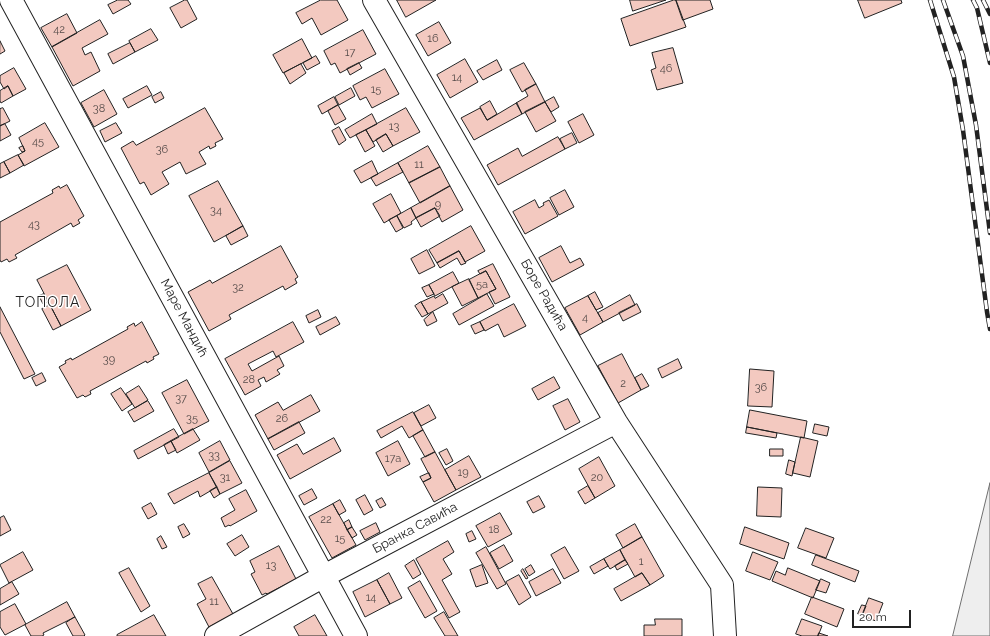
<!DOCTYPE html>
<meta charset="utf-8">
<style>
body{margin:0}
#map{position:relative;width:990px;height:636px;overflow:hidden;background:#fff;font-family:Raleway,sans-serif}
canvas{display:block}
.scale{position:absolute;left:852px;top:610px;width:59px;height:18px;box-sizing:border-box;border:2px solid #222;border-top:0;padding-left:5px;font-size:12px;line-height:14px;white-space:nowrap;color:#222;-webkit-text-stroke:3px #fff;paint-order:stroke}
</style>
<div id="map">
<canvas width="990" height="636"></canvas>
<div class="scale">20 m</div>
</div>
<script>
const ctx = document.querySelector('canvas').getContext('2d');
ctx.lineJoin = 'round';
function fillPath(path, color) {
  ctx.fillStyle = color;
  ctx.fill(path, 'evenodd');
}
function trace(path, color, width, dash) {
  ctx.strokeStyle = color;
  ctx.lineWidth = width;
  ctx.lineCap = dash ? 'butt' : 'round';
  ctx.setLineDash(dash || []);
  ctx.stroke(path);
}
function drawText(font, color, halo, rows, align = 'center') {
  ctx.font = font + ' Raleway,sans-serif';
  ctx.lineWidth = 3;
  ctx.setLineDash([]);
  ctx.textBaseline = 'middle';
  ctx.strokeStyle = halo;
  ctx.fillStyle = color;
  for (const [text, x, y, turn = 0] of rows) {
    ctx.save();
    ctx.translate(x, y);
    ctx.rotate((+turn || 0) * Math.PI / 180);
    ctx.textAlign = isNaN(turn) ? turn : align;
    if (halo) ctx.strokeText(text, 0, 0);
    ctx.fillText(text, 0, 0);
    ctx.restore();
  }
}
const green = new Path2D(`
 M990 483V636H953Z`);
const building = new Path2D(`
 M118 0H128L131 4 113 14 108 5Z
 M185 0H187L197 19 181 28 170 8Z
 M321 0H337L348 20 321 35 312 18 302 24 296 13Z
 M397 0H436L406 17Z
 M630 0H666L633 11Z
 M674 0H676L686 27 630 46 621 19Z
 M676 0H710L713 9 683 20Z
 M858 0H901L902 3 865 18Z
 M67 14 77 33 52 47 41 28Z
 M100 20 108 34 82 48 85 55 91 52 100 71 73 86 52 47Z
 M439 22 451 43 428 56 416 35Z
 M151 29 158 40 135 52 129 41Z
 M363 30 376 54 340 73 335 63 331 65 324 51Z
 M302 39 312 58 283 73 273 55Z
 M0 41 5 51 0 54Z
 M130 43 135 52 113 64 108 54Z
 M673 48 683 83 657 90 651 70 656 68 652 53Z
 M316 56 320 63 307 70 303 63Z
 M465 59 478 82 450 98 437 75Z
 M497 60 502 70 483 80 477 71Z
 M359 63 362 68 350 75 347 69Z
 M524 63 536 84 522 92 510 70Z
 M301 64 306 73 290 84 284 73Z
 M14 68 26 89 13 96 8 86 4 89 0 82V76Z
 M385 69 399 94 372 108 366 97 360 100 353 86Z
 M536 84 545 102 522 114 516 103 528 96 525 90Z
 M8 86 13 96 1 103 0 101V91Z
 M147 86 152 95 128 108 123 99Z
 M351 88 355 96 339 105 335 97Z
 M104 90 117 114 94 127 81 103Z
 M161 92 164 98 155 103 152 97Z
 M334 97 338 105 322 114 318 106Z
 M554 97 559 107 551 112 545 102Z
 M490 101 497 114 487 120 480 107Z
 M545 102 556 121 536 132 525 112Z
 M517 103 522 114 474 140 461 118 480 108 487 120Z
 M338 105 346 119 335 125 328 111Z
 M3 108 10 121 0 126V109Z
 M205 108 223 139 215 143 216 146 210 149 209 146 199 152 206 164 186 174 180 162 162 172 169 184 151 195 144 182 140 184 121 148 133 141 136 145Z
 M406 108 420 132 393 146 386 134 373 142 366 130Z
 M372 114 377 124 350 138 345 130Z
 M583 114 594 135 579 143 568 122Z
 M45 123 59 147 24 166 18 155 25 151 19 138Z
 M116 123 122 133 105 142 100 131Z
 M5 124 11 135 0 141V126Z
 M339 127 346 140 339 145 332 131Z
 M366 130 375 146 365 152 356 135Z
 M572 133 577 143 565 149 560 139Z
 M386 134 393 146 383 152 376 140Z
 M558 137 565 149 498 185 487 165 518 148 522 156Z
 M23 146 25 151 22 152 19 148Z
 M428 146 440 167 409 183 398 163Z
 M18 155 24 165 10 173 4 162Z
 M372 161 378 174 361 183 354 171Z
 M4 162 10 173 0 178V164Z
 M398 163 403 172 376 186 371 178Z
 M440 167 450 186 420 203 409 183Z
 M218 181 243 226 214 242 189 196Z
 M67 185 84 216 78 220 80 223 73 227 71 223 15 255 17 258 9 262 7 259 1 262 0 260V222L53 193 52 190 59 186 60 188Z
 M450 186 463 210 442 222 435 208 416 218 411 208Z
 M565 190 574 207 559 215 550 198Z
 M391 194 401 213 384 223 373 204Z
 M535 200 539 208 544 205 543 203 549 200 558 216 525 234 513 212Z
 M411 208 416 218 411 222 412 224 404 228 397 216Z
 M435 208 440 216 421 227 416 218Z
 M397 216 403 228 396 232 389 220Z
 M243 226 248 236 231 245 226 236Z
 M471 226 485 251 465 262 459 251 437 263 429 250Z
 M281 246 298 277 295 279 297 283 285 290 283 286 229 315 231 319 209 331 188 292 210 280 212 283Z
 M561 246 570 263 580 258 584 265 552 282 539 258Z
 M427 250 435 266 419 274 411 259Z
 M459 251 466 263 461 265 457 258 440 268 437 263Z
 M493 264 510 297 495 304 489 292 496 289 486 271 480 274 478 271Z
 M67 265 91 310 61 326 37 280Z
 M486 271 496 289 478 298 469 280Z
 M453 272 459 283 435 296 429 285Z
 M469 279 478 298 462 306 452 287Z
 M429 285 434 294 427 297 422 288Z
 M595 292 603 307 596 310 588 296Z
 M44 294 48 302 43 304 39 296Z
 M443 294 448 303 428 314 421 302 434 296 435 298Z
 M487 294 494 306 459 325 453 314Z
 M630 295 635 305 603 322 598 313Z
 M588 296 603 322 580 335 565 308Z
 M421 302 428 314 422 317 415 306Z
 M514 304 526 326 504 337 498 324 485 331 480 322Z
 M637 304 641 312 623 321 619 313Z
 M50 305 61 326 53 330 42 309Z
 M0 307 35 374 24 379 0 332Z
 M318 310 321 317 309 323 306 316Z
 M433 312 437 321 427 326 424 320Z
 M336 317 340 324 320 335 316 327Z
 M142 322 159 354 153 357 154 359 147 363 146 361 90 391 91 394 85 397 83 395 77 398 59 367 66 363 65 361 71 358 72 360 128 329 127 327 134 323 135 326Z
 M293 322 304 342 276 357 273 351 248 364 252 371 279 356 284 366 277 370 280 374 266 382 264 377 258 380 261 386 245 395 225 359Z
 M480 322 484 330 475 334 471 326Z
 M622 354 641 390 618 403 598 366Z
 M678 359 682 368 662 378 658 369Z
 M750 369 774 371 772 407 748 406Z
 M42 373 46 381 36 386 32 378Z
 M642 374 649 386 641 390 635 378Z
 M554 377 560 388 538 400 532 389Z
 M187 380 209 421 184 434 162 393Z
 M139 386 148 400 135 408 126 394Z
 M121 388 132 404 122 411 111 394Z
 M311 395 320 411 268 439 255 415 278 402 283 410Z
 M568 399 580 422 565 430 553 406Z
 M148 401 154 411 134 422 128 412Z
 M429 405 436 418 421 426 414 413Z
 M750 410 807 421 804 438 747 427Z
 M413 412 423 430 409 438 402 426 381 438 377 431Z
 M299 422 305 433 274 450 268 439Z
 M815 424 829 427 827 436 813 433Z
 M747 427 777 433 776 438 746 433Z
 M174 429 179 437 138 459 134 451Z
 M193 429 200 440 177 453 171 441Z
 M423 430 435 452 425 457 413 436Z
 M801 437 818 441 810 477 793 473Z
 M334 438 341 451 290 479 277 455 297 444 303 454Z
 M171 441 176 450 168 454 164 445Z
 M220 441 230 460 209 472 199 453Z
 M398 441 410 464 388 476 376 453Z
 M447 449 453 461 446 465 439 453Z
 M770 449H783V456H770Z
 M435 452 456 490 434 502 423 482 431 478 421 459Z
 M469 456 481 477 456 490 445 470Z
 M599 457 615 486 595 498 579 469Z
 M789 460 795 462 792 476 786 474Z
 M230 461 242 483 220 494 209 473Z
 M209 473 217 487 200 497 198 491 174 504 168 494Z
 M429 473 431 478 423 482 420 477Z
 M588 486 595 498 585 504 578 492Z
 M217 487 220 494 214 498 210 491Z
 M758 487 782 488 781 517 757 516Z
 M312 489 317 498 304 505 299 496Z
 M246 490 257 511 230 526 229 525 225 527 221 518 235 510 229 499Z
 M365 495 373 510 364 515 356 500Z
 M539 496 545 507 533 513 527 502Z
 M382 498 386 505 380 508 376 501Z
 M340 500 346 511 339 515 333 504Z
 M151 503 157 514 148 519 142 508Z
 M333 504 356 545 332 558 309 517Z
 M500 513 512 534 488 547 476 526Z
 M4 516 11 530 0 536V518Z
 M349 520 352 527 347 530 344 523Z
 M376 523 380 532 365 540 360 531Z
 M184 524 190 534 183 538 178 527Z
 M635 524 642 537 623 548 616 535Z
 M352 527 357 535 352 538 347 530Z
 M745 527 789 543 784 559 740 544Z
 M806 528 834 538 826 558 798 548Z
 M472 531 476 539 469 542 466 534Z
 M242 535 249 547 235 556 227 544Z
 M161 536 167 547 162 549 157 539Z
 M642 537 664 576 650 585 642 573 635 577 620 550Z
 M448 541 454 552 443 559 452 574 442 580 460 612 449 618 416 559Z
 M504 545 513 561 499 569 490 553Z
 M279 546 296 579 267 594 266 593 262 595 251 574 255 572 250 561Z
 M486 547 506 584 497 589 476 553Z
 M565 547 579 571 564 579 551 555Z
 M620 550 625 560 610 569 604 559Z
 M23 552 33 570 9 583 0 565Z
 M753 552 778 562 770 580 746 571Z
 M816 555 859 571 855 582 812 565Z
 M604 559 608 566 594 574 590 567Z
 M414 560 421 574 413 579 405 566Z
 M625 560 628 564 617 570 615 566Z
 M482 565 488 583 476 587 470 570Z
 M531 565 535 572 529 576 525 569Z
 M129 568 150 606 141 612 119 573Z
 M788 568 820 581 813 598 772 581 776 571 785 575Z
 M523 569 528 578 526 579 521 571Z
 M553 569 561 583 536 596 529 582Z
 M389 573 402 598 390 604 377 580Z
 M642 573 650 585 621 601 614 589Z
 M519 575 531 597 519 605 506 582Z
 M212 577 233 614 209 627 197 604 206 599 198 584Z
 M821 579 830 583 826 593 816 590Z
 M377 580 390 604 365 617 353 592Z
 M420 581 437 611 425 618 408 588Z
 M12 582 19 594 0 605V589Z
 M812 597 844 609 837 627 805 614Z
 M869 598 883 603 876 621 862 616Z
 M67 602 75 617 43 633 44 635 42 636H31L25 625Z
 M15 604 26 624 5 635 0 627V612Z
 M862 605 866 606 862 616 858 614Z
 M444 612 458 636H445L434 618Z
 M154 615 166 636H117V635Z
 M315 615 327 636H299L294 627Z
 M75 617 85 635 84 636H73L66 623Z
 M655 619H682V636H644V625H655Z
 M802 619 822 626 818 636H802L796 634Z
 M819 633 828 636H818Z`);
const minor = new Path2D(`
 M11 0 356 636
 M374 0 616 422 722 585 725 636
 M216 636 324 576 616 422`);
const rail = new Path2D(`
 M930 0 954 77 963 130 987 312 990 329
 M943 0 963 56 976 125 990 233
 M973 0 977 8 990 63
 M983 0 990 14`);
const numberNames = [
 ["42",59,30],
 ["16",433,39],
 ["17",350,53],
 ["46",666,69],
 ["14",457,78],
 ["15",376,90],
 ["38",99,109],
 ["13",394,127],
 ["45",38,142],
 ["36",162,150],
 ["11",419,165],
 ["9",438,205],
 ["34",216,211],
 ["43",34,225],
 ["5a",482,285],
 ["32",238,288],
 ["4",585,318],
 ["39",109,360],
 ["28",249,380],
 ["2",623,384],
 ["36",761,388],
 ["37",181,399],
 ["35",192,419],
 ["26",282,419],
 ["33",214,456],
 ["17a",393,459],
 ["19",463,473],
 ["31",225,478],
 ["20",597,478],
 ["22",326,520],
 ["18",494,530],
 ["15",340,539],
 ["1",641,562],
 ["13",271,566],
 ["14",371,598],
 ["11",214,602]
];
const streetNames = [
 ["Боре Радића",544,295,60],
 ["Маре Мандић",184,318,62],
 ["Бранка Савића",415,528,-28]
];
const neighbourhoodNames = [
 ["ТОПОЛА",48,303]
];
fillPath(green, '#eee');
trace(green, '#6f6f6f', 1);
fillPath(building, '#f3c9c0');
trace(building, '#222', 1);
trace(minor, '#222', 24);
trace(minor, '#fff', 22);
trace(rail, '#222', 4.5);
trace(rail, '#fff', 3, [9]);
drawText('11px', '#564c4a', null, numberNames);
drawText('13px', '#222', '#fff', streetNames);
ctx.letterSpacing = '1px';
drawText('14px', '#222', '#fff', neighbourhoodNames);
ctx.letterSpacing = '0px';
</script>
